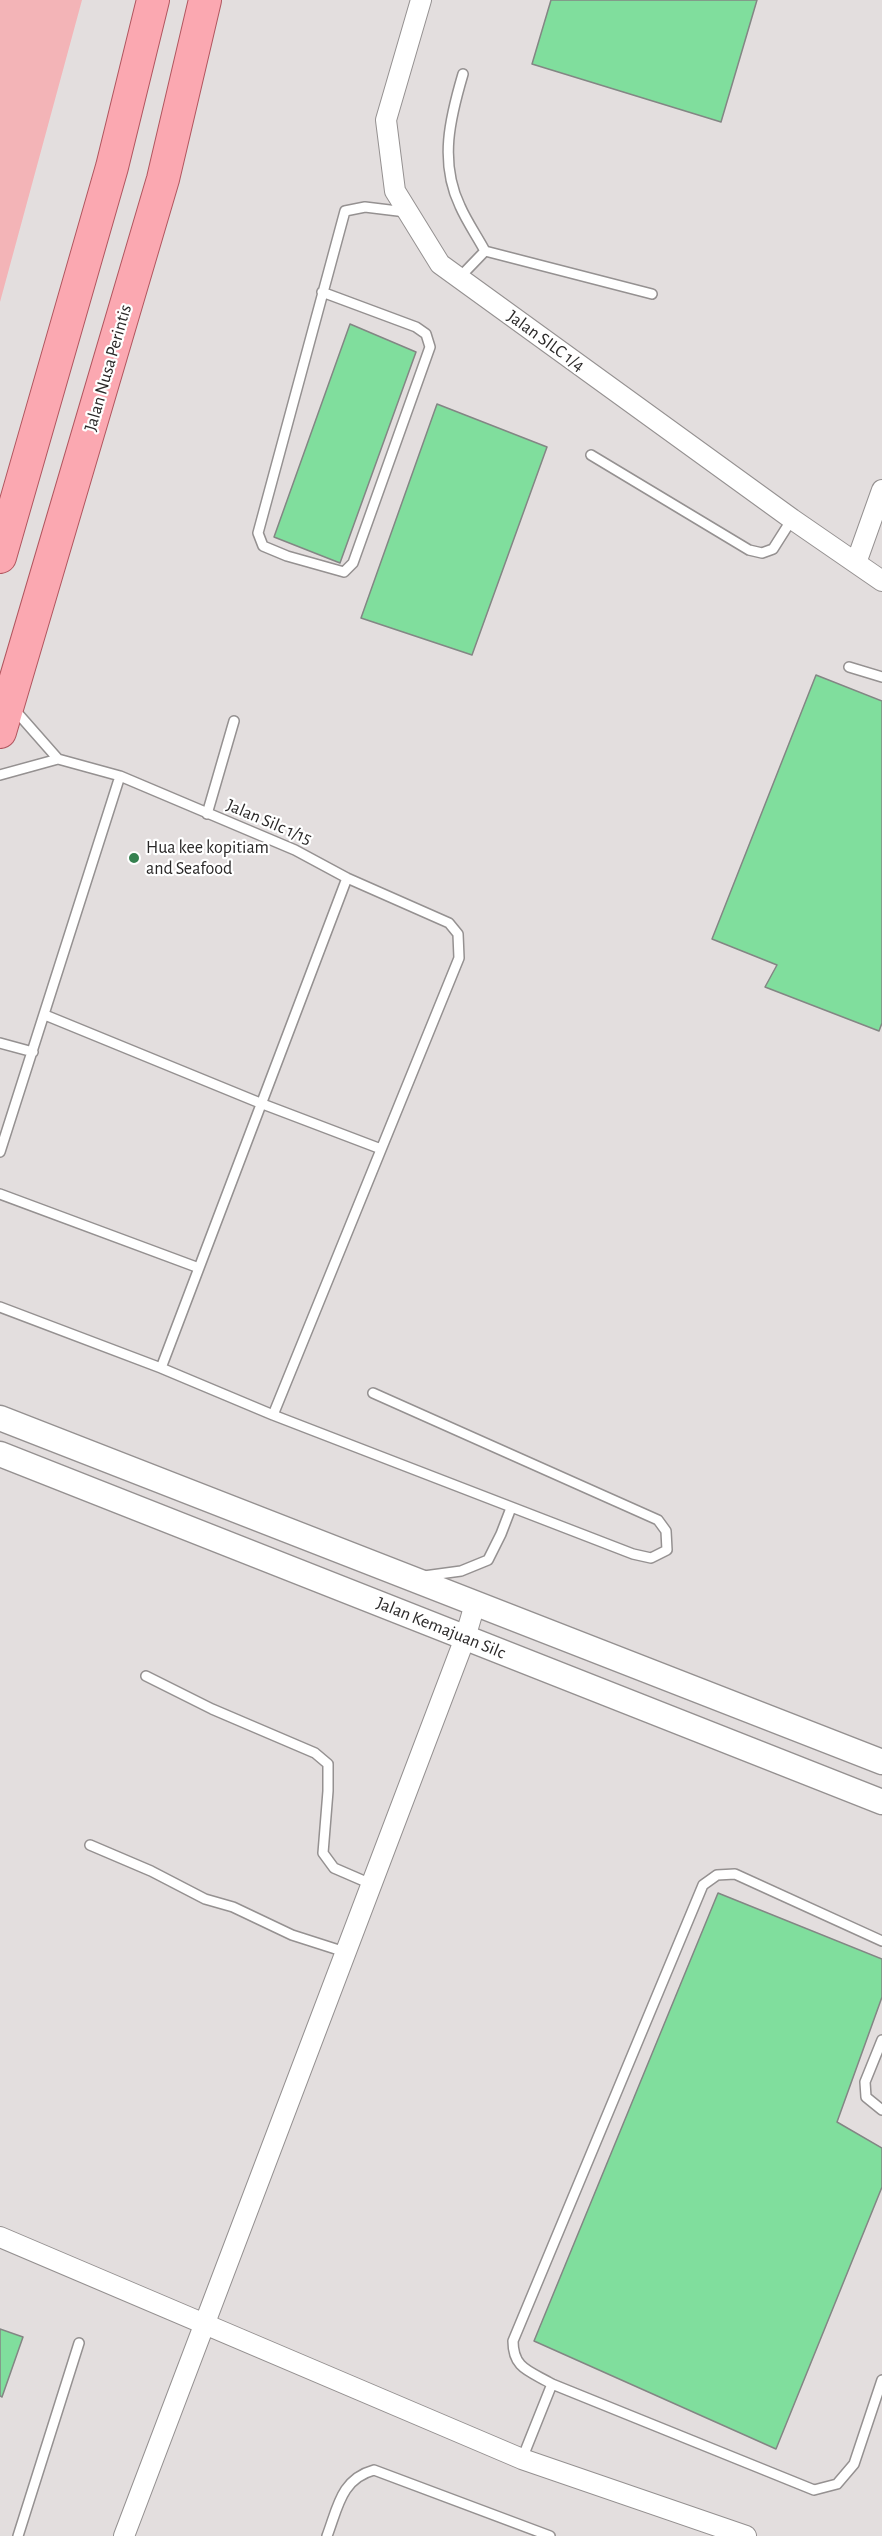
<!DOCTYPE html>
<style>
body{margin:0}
canvas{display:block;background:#e3dede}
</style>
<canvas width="882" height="2536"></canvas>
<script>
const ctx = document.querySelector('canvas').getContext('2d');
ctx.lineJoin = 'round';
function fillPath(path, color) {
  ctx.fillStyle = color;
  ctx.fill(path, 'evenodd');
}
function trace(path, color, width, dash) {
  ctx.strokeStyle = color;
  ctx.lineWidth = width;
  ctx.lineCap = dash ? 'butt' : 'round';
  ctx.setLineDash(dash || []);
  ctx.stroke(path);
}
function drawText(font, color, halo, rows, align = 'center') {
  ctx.font = font + ' "Alegreya Sans",sans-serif';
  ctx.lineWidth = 4.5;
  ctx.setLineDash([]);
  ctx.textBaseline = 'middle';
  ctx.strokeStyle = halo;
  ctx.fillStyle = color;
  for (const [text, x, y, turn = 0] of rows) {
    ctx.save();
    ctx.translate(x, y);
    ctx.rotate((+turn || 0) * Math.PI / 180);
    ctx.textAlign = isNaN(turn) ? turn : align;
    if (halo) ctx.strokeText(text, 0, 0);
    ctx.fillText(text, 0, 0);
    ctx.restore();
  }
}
const green = new Path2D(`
 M0 0H82L0 302Z`);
const building = new Path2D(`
 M551 0H757L721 122 532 64Z
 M350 324 416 352 340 563 274 537Z
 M437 404 547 447 472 655 361 618Z
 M816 675 882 701V1023L879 1031 765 987 777 965 712 939Z
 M718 1893 882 1959V1997L837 2122 882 2148V2187L776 2449 534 2341Z
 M0 2329 23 2337 2 2397 0 2396Z`);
const service = new Path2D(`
 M485 251 652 294
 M459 278 485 251C477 236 467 222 460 206 439 162 450 118 463 74
 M322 292 416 327 426 334 430 347 353 563 344 572 287 556 263 546 258 533 345 211 365 207 406 212
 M591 455 749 550 762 553 773 549 792 519
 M849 667 882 677
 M14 709 58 759
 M0 775 58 759 120 776 295 850 347 878 449 923 458 934 459 958 273 1415
 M207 814 234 721
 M45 1015 260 1103 381 1149
 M0 1043 33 1052
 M0 1152 120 776
 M0 1194 199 1268
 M0 1307 161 1368 273 1415 633 1554 651 1558 667 1550 666 1531 658 1520 373 1393
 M161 1368 347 878
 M424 1576 461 1571 488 1560 501 1534 511 1508
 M146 1676 212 1709 315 1753 328 1764V1791L323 1853 334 1868 371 1884
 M90 1845 151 1871 205 1899 233 1907 292 1935 345 1952
 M882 1941 735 1874 717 1875 703 1885 513 2341C513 2369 530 2371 552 2384L814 2490 837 2484 854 2464 882 2380
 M882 2040 865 2082 866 2097 882 2110
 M522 2459 552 2384
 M18 2536 79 2343
 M327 2536C338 2507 341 2479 374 2470L550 2536`);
const minor = new Path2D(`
 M421 0 386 120 395 191 440 264 792 519 882 581
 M856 563 882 490
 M0 2237 522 2459 746 2536
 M124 2536 465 1638 475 1604`);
const tertiary = new Path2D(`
 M0 1418 882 1762
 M0 1454 882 1802`);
const primary = new Path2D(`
 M0 557 112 167 153 0
 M0 732 163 179 205 0`);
const markers = [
 [134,858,6,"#35814f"]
];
const streetNames = [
 ["Jalan SILC 1/4",546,341,36],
 ["Jalan Nusa Perintis",108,368,-74],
 ["Jalan Silc 1/15",269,822,23],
 ["Jalan Kemajuan Silc",441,1628,22]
];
const poiNames = [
 ["Hua kee kopitiam",146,848],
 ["and Seafood",146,869]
];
fillPath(green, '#f3b4b7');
fillPath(building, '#80de9d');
trace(building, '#838684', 1.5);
trace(service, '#959191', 12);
trace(minor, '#959191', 22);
trace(tertiary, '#959191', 27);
trace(primary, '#b1565f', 34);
trace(service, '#fff', 9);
trace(minor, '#fff', 20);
trace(tertiary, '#fff', 24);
trace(primary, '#fba8b1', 32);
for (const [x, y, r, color] of markers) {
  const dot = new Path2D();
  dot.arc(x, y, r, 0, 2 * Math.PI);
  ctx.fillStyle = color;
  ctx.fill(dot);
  trace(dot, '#fff', 2);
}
drawText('18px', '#2a2828', '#fff', streetNames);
drawText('18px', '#2a2828', '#fff', poiNames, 'left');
</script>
